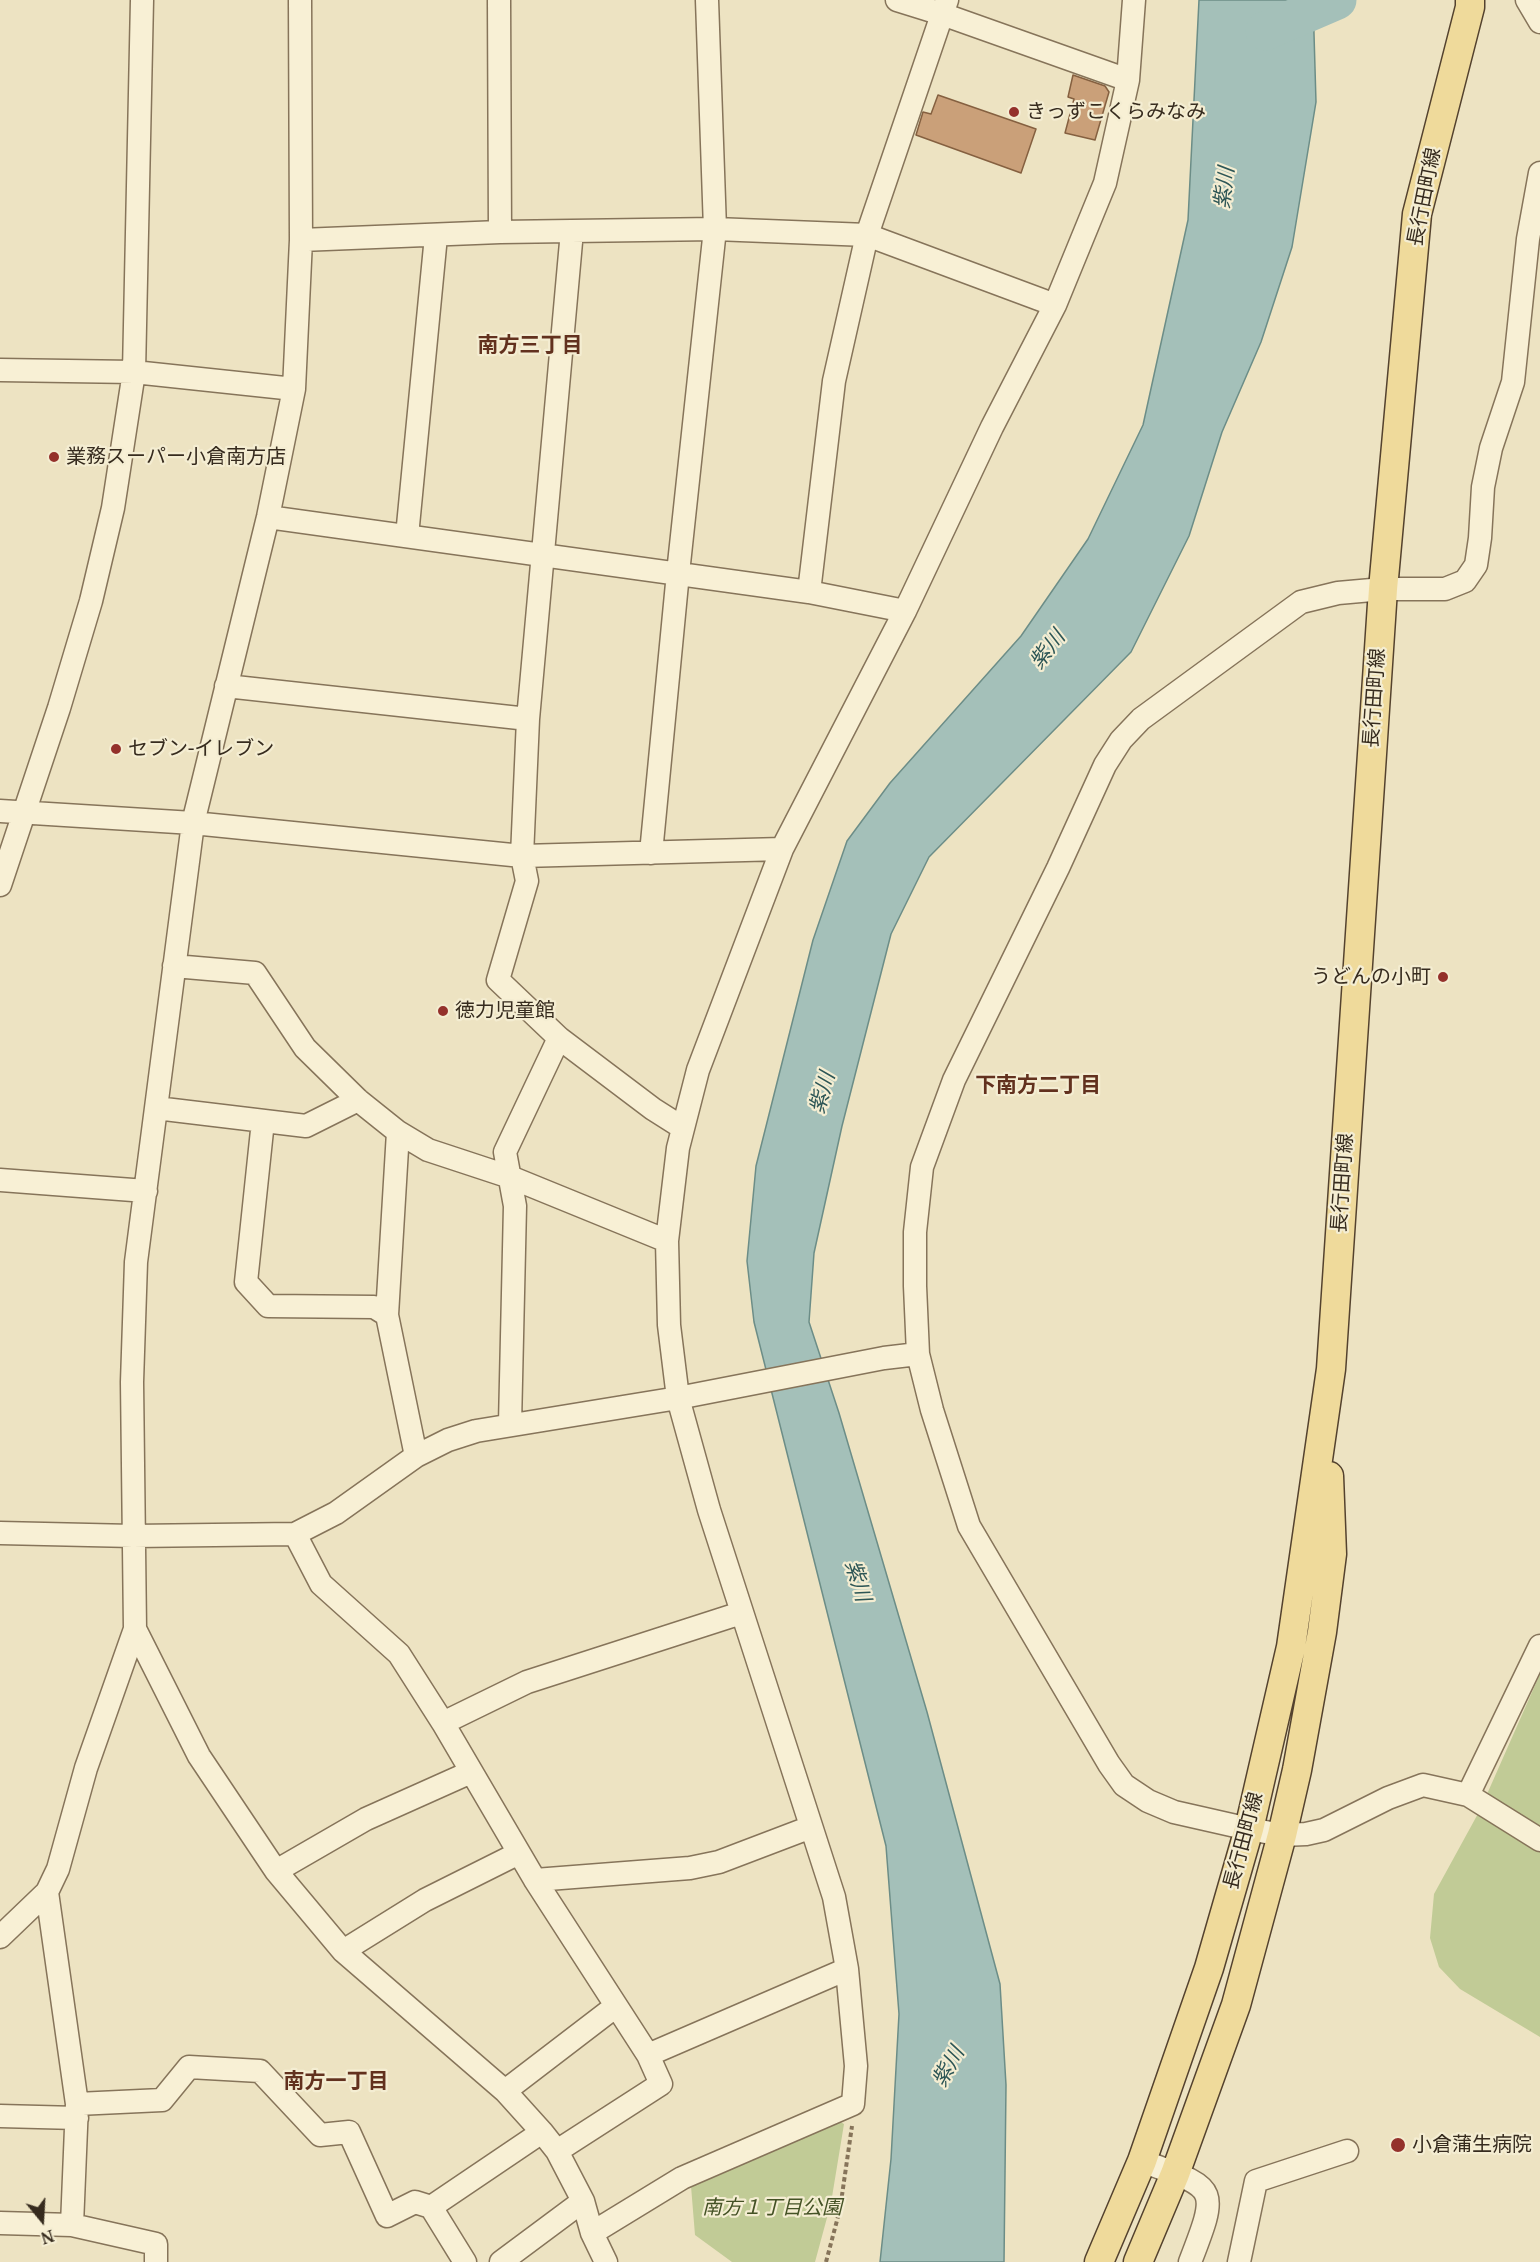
<!DOCTYPE html>
<meta charset="utf-8">
<style>
body{margin:0}
#map{position:relative;width:1540px;height:2262px;overflow:hidden;background:#ede3c2;font-family:"Noto Serif",serif}
canvas{display:block}
.north{position:absolute;left:12px;top:2190px;width:60px;height:60px;-webkit-text-stroke:4px #f4edd2;paint-order:stroke;rotate:162deg;font-size:16px;font-weight:700;line-height:24px;text-align:center;color:#362b1e}
.north::after{content:'';display:block;margin:auto;width:21px;height:27px;background:#362b1e;clip-path:polygon(50% 0,100% 100%,50% 72%,0 100%)}
</style>
<div id="map">
<canvas width="1540" height="2262"></canvas>
<div class="north">N</div>
</div>
<script>
const ctx = document.querySelector('canvas').getContext('2d');
ctx.lineJoin = 'round';
function fillPath(path, color) {
  ctx.fillStyle = color;
  ctx.fill(path, 'evenodd');
}
function trace(path, color, width, dash) {
  ctx.strokeStyle = color;
  ctx.lineWidth = width;
  ctx.lineCap = dash ? 'butt' : 'round';
  ctx.setLineDash(dash || []);
  ctx.stroke(path);
}
function drawText(font, color, halo, rows, align = 'center') {
  ctx.font = font + ' "Noto Serif","Noto Sans JP",serif';
  ctx.lineWidth = 4.5;
  ctx.setLineDash([]);
  ctx.textBaseline = 'middle';
  ctx.strokeStyle = halo;
  ctx.fillStyle = color;
  for (const [text, x, y, turn = 0] of rows) {
    ctx.save();
    ctx.translate(x, y);
    ctx.rotate((+turn || 0) * Math.PI / 180);
    ctx.textAlign = isNaN(turn) ? turn : align;
    if (halo) ctx.strokeText(text, 0, 0);
    ctx.fillText(text, 0, 0);
    ctx.restore();
  }
}
const green = new Path2D(`
 M1540 1674V2037L1460 1989 1439 1967 1430 1938 1434 1894 1480 1810Z
 M837 2120 844 2124 831 2203 815 2262H732L695 2235 691 2186Z`);
const water = new Path2D(`
 M1199 0H1313L1316 102 1292 247 1261 342 1222 432 1189 536 1131 652 929 857 891 934 842 1126 814 1253 809 1322 839 1413 927 1712 1000 1984 1006 2085 1004 2262H880L891 2159 899 2014 886 1846 754 1322 747 1261 756 1166 813 940 847 841 890 783 1021 636 1088 539 1143 425 1188 220Z`);
const river = new Path2D(`
 M1265 31 1337 0`);
const building = new Path2D(`
 M1073 75 1105 86 1109 92 1095 140 1065 133 1074 99 1068 97Z
 M938 95 1036 129 1021 173 916 135 923 112 931 114Z`);
const path = new Path2D(`
 M826 2262 840 2209 852 2126`);
const minor = new Path2D(`
 M499 0 500 232
 M897 0 942 14 1128 80
 M1527 0 1540 22
 M1540 173 1528 239 1513 382 1491 448 1483 487 1480 538 1476 565 1465 581 1445 589H1383L1338 593 1301 602 1141 719 1121 740 1105 765 1058 868 954 1080 922 1167 915 1232V1286L918 1354 932 1410 969 1526 1109 1764 1124 1785 1148 1801 1174 1812 1249 1829 1282 1835 1306 1834 1324 1830 1388 1798 1423 1785 1468 1795 1540 1840
 M572 231 528 719 522 856 527 881 498 980 559 1038 653 1109 683 1128
 M301 240 500 232 715 229 867 235 1055 305
 M0 370 134 372 294 389
 M268 517 809 592 905 611
 M407 536 436 236
 M809 592 834 381 867 235 947 0
 M226 686 528 719
 M0 811 193 823 522 856 782 849
 M651 853 678 573 715 229 707 0
 M0 885 59 708 91 601 113 508 134 372 142 0
 M174 966 255 973 305 1048 358 1100 398 1132 428 1150 510 1177 667 1241
 M156 1108 306 1126 358 1100
 M263 1121 246 1282 268 1306 374 1307 387 1315 416 1456
 M0 1180 146 1191
 M387 1315 398 1132
 M510 1424 515 1206 505 1152 559 1038
 M0 1533 133 1536 295 1534 336 1513 416 1456 448 1440 476 1431 678 1398 884 1358 918 1354
 M295 1534 321 1584 399 1654 443 1723 535 1880 648 2055 661 2084 557 2151
 M135 1629 199 1756 276 1871 343 1951 505 2091 542 2132 557 2151 583 2201 592 2233 606 2262
 M443 1723 527 1682 741 1613
 M1468 1795 1540 1646
 M276 1871 366 1819 471 1772
 M535 1880 690 1868 719 1862 811 1827
 M0 1937 47 1892
 M343 1951 425 1900 519 1853
 M648 2055 847 1969
 M505 2091 616 2006
 M77 2104 162 2100 189 2067 260 2071 320 2135 349 2132 387 2216 415 2202 431 2207
 M0 2116 77 2118
 M1142 2161C1217 2189 1220 2185 1190 2262
 M0 2223 72 2225 156 2244V2262
 M72 2225 77 2104 47 1892 58 1869 86 1768 135 1629 132 1382 136 1262 193 823 268 517 294 389 301 240 300 0
 M592 2233 682 2178 853 2104 856 2066 847 1969 834 1897 709 1510 678 1398 669 1325 667 1241 678 1148 698 1070 782 849 905 611 992 427 1055 305 1105 183 1128 80 1134 0
 M465 2262 431 2207 542 2132
 M501 2262 583 2201
 M1239 2262 1256 2181 1347 2151`);
const major = new Path2D(`
 M1099 2262 1142 2161 1209 1968 1249 1829 1291 1647 1331 1369 1383 589 1417 214 1470 7V0
 M1138 2262 1175 2174 1236 2005 1282 1835 1297 1770 1322 1632 1332 1554 1329 1476`);
const markers = [
 [1014,112,6,"#94312b"],
 [54,457,6,"#94312b"],
 [116,749,6,"#94312b"],
 [1443,977,6,"#94312b"],
 [443,1011,6,"#94312b"],
 [1398,2145,8,"#94312b"]
];
const poiNames = [
 ["きっずこくらみなみ",1026,112],
 ["業務スーパー小倉南方店",66,457],
 ["セブン-イレブン",128,749],
 ["うどんの小町",1431,977,"right"],
 ["徳力児童館",455,1011],
 ["小倉蒲生病院",1412,2145]
];
const streetNames = [
 ["長行田町線",1425,197,-79],
 ["長行田町線",1375,698,-86],
 ["長行田町線",1343,1183,-86],
 ["長行田町線",1244,1841,-75]
];
const parkNames = [
 ["南方１丁目公園",772,2208]
];
const waterNames = [
 ["紫川",1225,188,-83],
 ["紫川",1048,650,-52],
 ["紫川",823,1093,-74],
 ["紫川",857,1581,73],
 ["紫川",949,2067,-61]
];
const neighbourhoodNames = [
 ["南方三丁目",530,346],
 ["下南方二丁目",1038,1086],
 ["南方一丁目",336,2082]
];
fillPath(green, '#c1cb96');
fillPath(water, '#a4c0b9');
trace(water, '#6c8d87', 1.5);
trace(river, '#a4c0b9', 39);
fillPath(building, '#caa079');
trace(building, '#856040', 1.5);
trace(minor, '#86745a', 25);
trace(major, '#54422e', 31);
trace(path, '#86745a', 4, [4.5, 3]);
trace(minor, '#f8f0d5', 22);
trace(major, '#efda9b', 28);
for (const [x, y, r, color] of markers) {
  const dot = new Path2D();
  dot.arc(x, y, r, 0, 2 * Math.PI);
  ctx.fillStyle = color;
  ctx.fill(dot);
  trace(dot, '#f4edd2', 2);
}
drawText('20px', '#362b1e', '#f4edd2', poiNames, 'left');
drawText('20px', '#362b1e', '#f4edd2', streetNames);
drawText('italic 20px', '#445225', '#f4edd2', parkNames);
drawText('italic 21px', '#2d5656', '#f4edd2', waterNames);
drawText('bold 21px', '#62311e', '#f4edd2', neighbourhoodNames);
</script>
